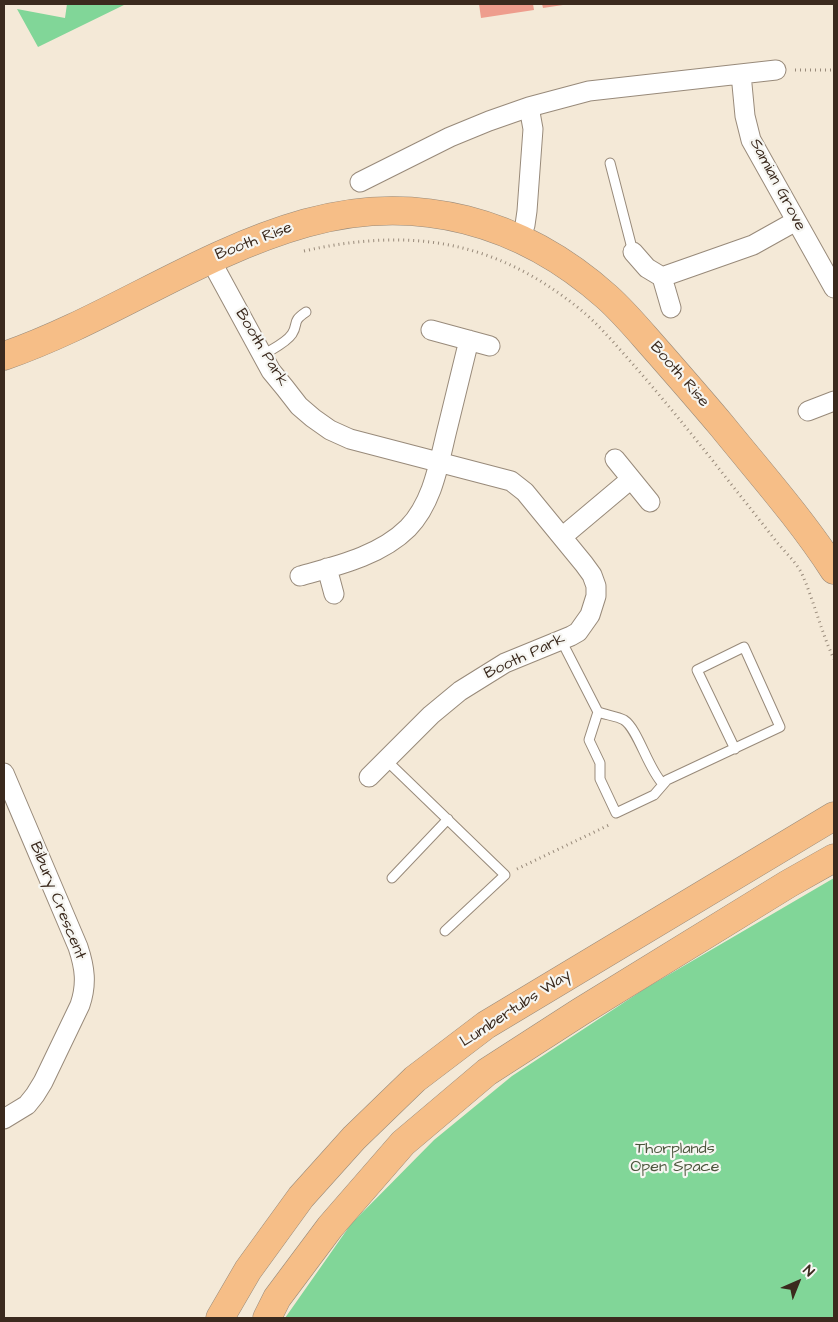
<!DOCTYPE html>
<style>
body{margin:0}
#map{position:relative;width:838px;height:1322px;overflow:hidden;background:#f4e9d7;font-family:"Architects Daughter",sans-serif}
canvas{display:block}
.frame{position:absolute;inset:0;border:5px solid #3b2a1e;pointer-events:none}
.north{position:absolute;left:773px;top:1257px;width:50px;height:50px;-webkit-text-stroke:4px #f6f6f2;paint-order:stroke;rotate:44deg;font-size:14px;font-weight:700;line-height:20px;text-align:center;color:#3b2a1e}
.north::after{content:'';display:block;margin:auto;width:18px;height:22px;background:#3b2a1e;clip-path:polygon(50% 0,100% 100%,50% 72%,0 100%)}
</style>
<div id="map">
<canvas width="838" height="1322"></canvas>
<div class="frame"></div>
<div class="north">N</div>
</div>
<script>
const ctx = document.querySelector('canvas').getContext('2d');
ctx.lineJoin = 'round';
function fillPath(path, color) {
  ctx.fillStyle = color;
  ctx.fill(path, 'evenodd');
}
function trace(path, color, width, dash) {
  ctx.strokeStyle = color;
  ctx.lineWidth = width;
  ctx.lineCap = dash ? 'butt' : 'round';
  ctx.setLineDash(dash || []);
  ctx.stroke(path);
}
function drawText(font, color, halo, rows, align = 'center') {
  ctx.font = font + ' "Architects Daughter",sans-serif';
  ctx.lineWidth = 4.5;
  ctx.setLineDash([]);
  ctx.textBaseline = 'middle';
  ctx.strokeStyle = halo;
  ctx.fillStyle = color;
  for (const [text, x, y, turn = 0] of rows) {
    ctx.save();
    ctx.translate(x, y);
    ctx.rotate((+turn || 0) * Math.PI / 180);
    ctx.textAlign = isNaN(turn) ? turn : align;
    if (halo) ctx.strokeText(text, 0, 0);
    ctx.fillText(text, 0, 0);
    ctx.restore();
  }
}
const green = new Path2D(`
 M67 4H126L38 47 17 9 65 18Z
 M834 878V1318H285L351 1224 434 1140 512 1076 646 988Z`);
const building = new Path2D(`
 M479 4H533L534 10 481 18Z
 M542 4H563V5L543 8Z`);
const path = new Path2D(`
 M795 70H834
 M304 251C411 227 495 240 581 310 599 325 615 344 631 362 659 394 686 427 713 461 734 488 755 514 776 541 784 551 796 562 802 574 814 601 821 632 834 659
 M517 869 609 825`);
const service = new Path2D(`
 M610 163 633 252
 M263 355C272 349 286 343 292 334 299 323 291 322 306 312
 M561 640 598 712 589 740 600 763V779L616 813 654 795 667 780 780 727 744 647 697 670 735 749
 M598 712C606 715 617 716 624 720 638 729 648 769 663 784
 M386 760 505 875 445 931
 M392 878 448 819`);
const minor = new Path2D(`
 M741 74 745 116 751 140 834 288
 M360 182 450 137 489 121 529 107 589 91 776 70
 M520 239 525 225 527 211 533 129 529 107
 M633 252 647 268 662 277 671 308
 M210 259 271 371 285 388 299 406 313 418 330 430 350 439 511 481 525 492 584 564 592 575 596 586V596L590 615 578 632 571 636 505 663 460 691 431 715 369 777
 M662 277 753 245 796 221
 M431 330 490 346
 M808 411 834 401
 M615 459 650 502
 M562 537 631 479
 M327 568 334 594
 M300 576C336 566 380 556 408 528 434 501 439 461 448 426 455 397 462 369 469 340
 M4 773 78 947C85 968 87 984 80 1005L43 1082 35 1095 27 1105 4 1119`);
const primary = new Path2D(`
 M4 356C108 320 199 253 306 223 416 192 522 221 607 297 626 314 642 334 659 353 680 377 701 401 722 426 760 473 801 519 834 570`);
const trunk = new Path2D(`
 M220 1318 248 1270 301 1197 354 1138 415 1079 486 1025 834 816
 M267 1318 277 1298 330 1227 403 1143 487 1072 580 1012 788 884 834 858`);
const streetNames = [
 ["Samian Grove",777,185,62],
 ["Booth Rise",254,242,-21],
 ["Booth Park",261,348,59],
 ["Booth Rise",679,375,49],
 ["Booth Park",525,657,-25],
 ["Bibury Crescent",57,901,68],
 ["Lumbertubs Way",516,1009,-33]
];
const parkNames = [
 ["Thorplands",675,1150],
 ["Open Space",675,1168]
];
fillPath(green, '#81d698');
fillPath(building, '#ee9d8d');
trace(service, '#988a7a', 11);
trace(minor, '#988a7a', 21);
trace(primary, '#988a7a', 29);
trace(trunk, '#988a7a', 29);
trace(path, '#988a7a', 3, [1, 4]);
trace(service, '#fff', 9);
trace(minor, '#fff', 19);
trace(primary, '#f6be87', 28);
trace(trunk, '#f6be87', 28);
drawText('16px', '#3b2a1e', '#f6f6f2', streetNames);
drawText('16px', '#4c553c', '#f6f6f2', parkNames);
</script>
